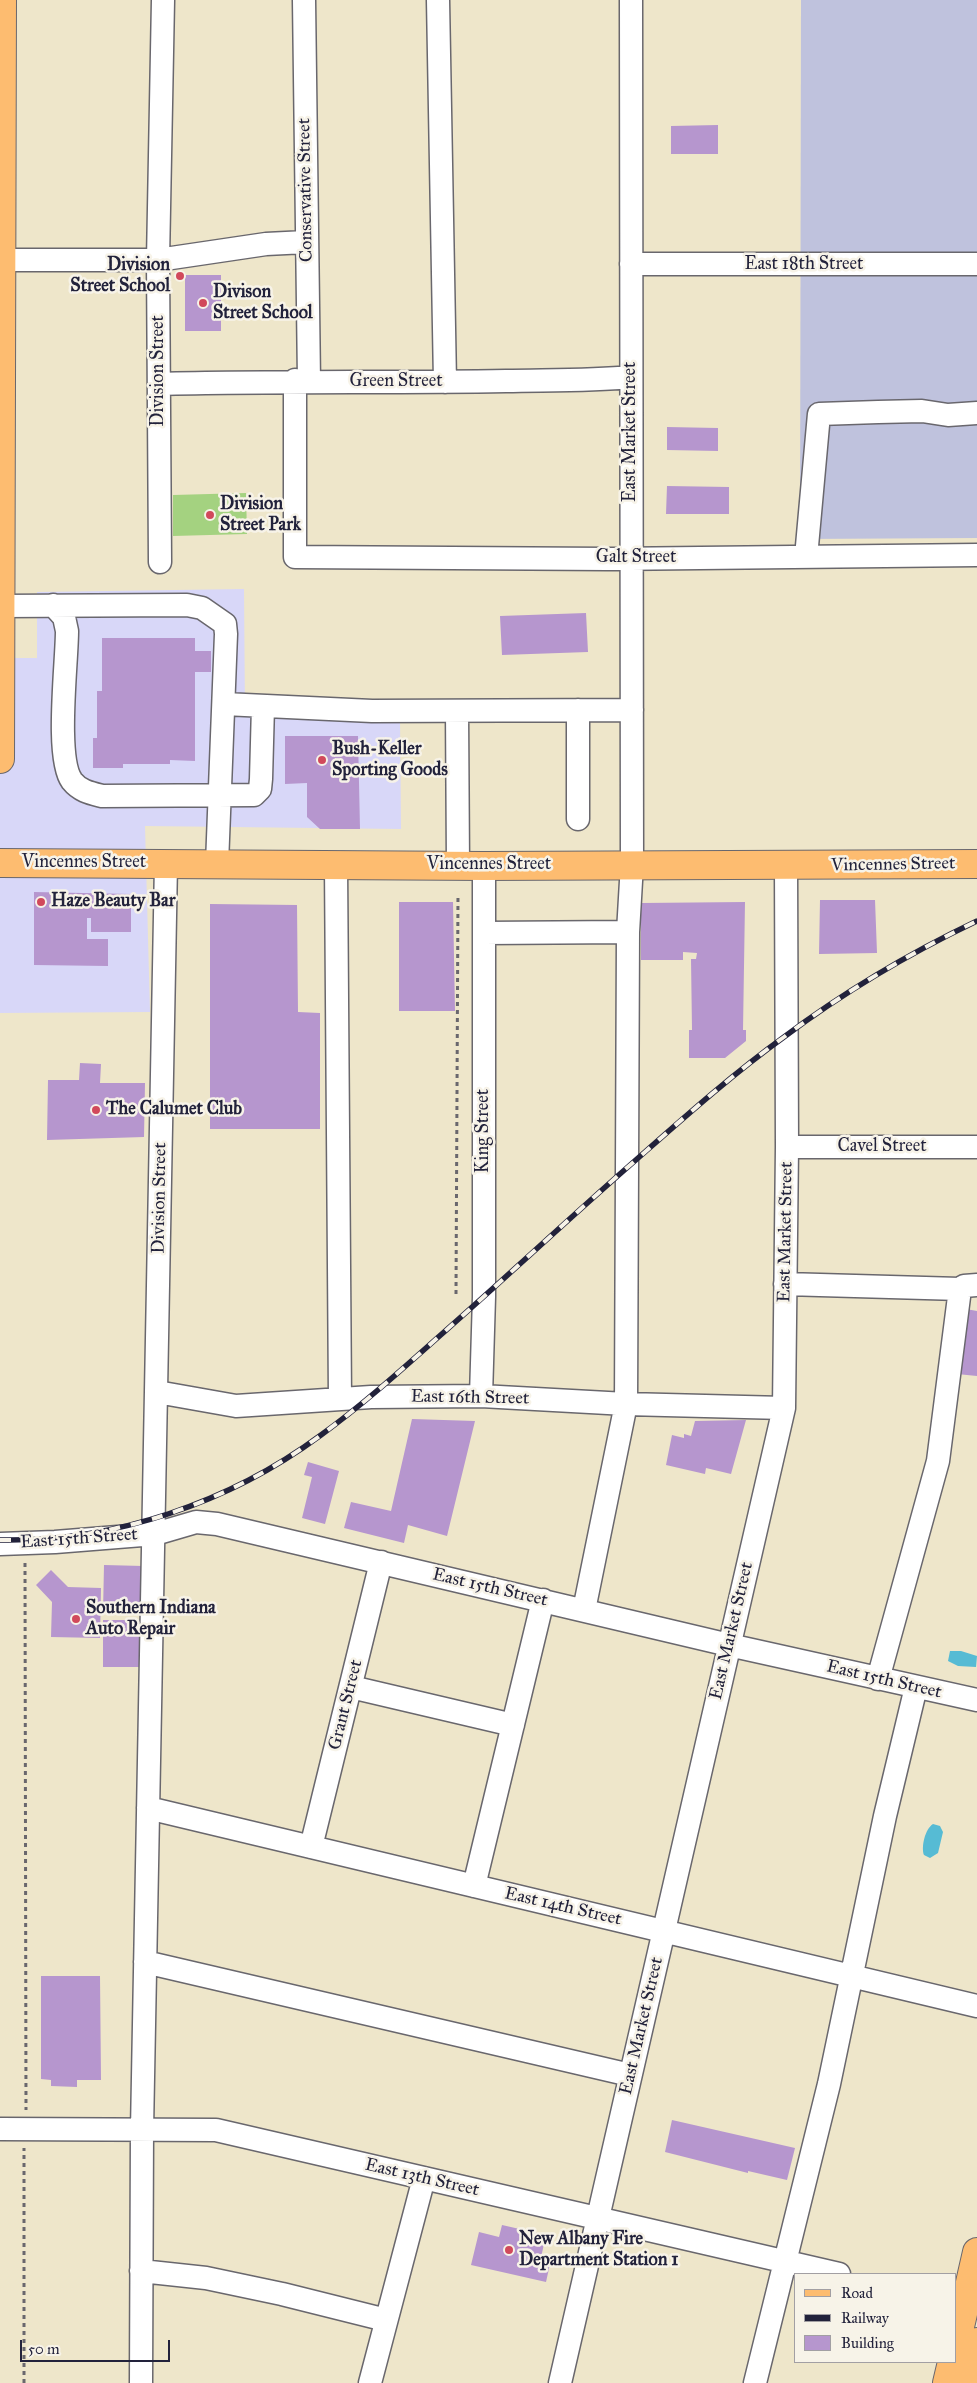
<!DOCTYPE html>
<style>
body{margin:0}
#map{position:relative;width:977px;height:2383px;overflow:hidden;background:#eee6ca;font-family:"IM FELL Great Primer",serif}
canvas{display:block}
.legend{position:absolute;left:794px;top:2273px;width:162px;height:90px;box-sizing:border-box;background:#f7f3e8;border:1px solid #a29fa3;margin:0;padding:6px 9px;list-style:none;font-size:15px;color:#22223b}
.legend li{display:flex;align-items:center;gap:10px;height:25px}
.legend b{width:25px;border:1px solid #a29fa3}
.scale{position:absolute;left:20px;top:2340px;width:150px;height:22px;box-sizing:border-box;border:2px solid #22223b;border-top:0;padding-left:6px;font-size:15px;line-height:18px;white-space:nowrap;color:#22223b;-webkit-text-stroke:4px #f7f3e8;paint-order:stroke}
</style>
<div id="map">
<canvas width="977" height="2383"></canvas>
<ul class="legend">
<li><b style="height:6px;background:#fdbc70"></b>Road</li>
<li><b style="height:6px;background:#22223b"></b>Railway</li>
<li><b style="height:14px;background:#b696ce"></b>Building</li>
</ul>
<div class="scale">50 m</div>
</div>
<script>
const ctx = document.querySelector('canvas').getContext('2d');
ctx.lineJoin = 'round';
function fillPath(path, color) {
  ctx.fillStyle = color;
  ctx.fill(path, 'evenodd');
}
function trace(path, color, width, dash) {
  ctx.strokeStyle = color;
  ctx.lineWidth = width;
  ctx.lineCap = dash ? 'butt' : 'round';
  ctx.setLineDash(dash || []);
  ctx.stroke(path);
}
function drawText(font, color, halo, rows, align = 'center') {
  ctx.font = font + ' "IM FELL Great Primer",serif';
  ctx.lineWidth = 5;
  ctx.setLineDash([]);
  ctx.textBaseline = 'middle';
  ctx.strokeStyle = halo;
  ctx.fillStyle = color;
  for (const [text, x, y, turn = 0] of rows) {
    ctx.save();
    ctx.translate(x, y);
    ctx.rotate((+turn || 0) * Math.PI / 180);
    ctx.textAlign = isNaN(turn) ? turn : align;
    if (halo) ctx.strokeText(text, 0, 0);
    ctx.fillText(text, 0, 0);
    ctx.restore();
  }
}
const built = new Path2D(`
 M244 589 245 714 400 716 401 829 145 826 150 1012 0 1013V658H37V592Z`);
const industrial = new Path2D(`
 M801 0H977V538L800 539Z`);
const green = new Path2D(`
 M246 493 247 534 173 536V495Z`);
const water = new Path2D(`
 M950 1651H961L977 1656 976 1667 958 1666 948 1661Z
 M933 1824 940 1826 943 1832 938 1853 930 1858 924 1855C921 1847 925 1829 933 1824Z`);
const building = new Path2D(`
 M718 125V154H671V126Z
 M185 275H221V331H185Z
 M667 427 718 428V451L667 450Z
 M667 486 729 487V514H666Z
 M586 613 588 652 502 655 500 616Z
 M102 638H195V651H211V672H195V761L170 760V764H123V768H93V738H97V691H102Z
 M285 736H358L360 829H320L307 817V783L285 784Z
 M34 892 131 894V932H91V918H87V939H108V966L34 965Z
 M820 900H875L877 953 819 954Z
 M399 902H453L455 1011H399Z
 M745 902 743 1030H746V1041L725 1058H689V1030H692L691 959H696L697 953 683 952V960H641V903Z
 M210 904 297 905 298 1012 320 1013V1129H210Z
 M80 1063 101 1064 100 1083H145L144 1137 47 1140 48 1080H79Z
 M966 1309 977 1311V1376L957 1374Z
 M412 1419 475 1421 447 1536 408 1525 404 1543 344 1528 351 1502 391 1511Z
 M746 1420 731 1474 706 1468 705 1474 666 1465 672 1435 684 1438V1434L691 1436 695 1421Z
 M308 1462 339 1471 325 1524 302 1518 312 1477 304 1475Z
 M104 1565 143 1566 142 1613H103Z
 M51 1570 68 1587 101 1588 100 1638 51 1637 52 1602 36 1585Z
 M103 1620H139V1667H103Z
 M41 1976H100L101 2080H77V2087L51 2086V2080L41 2079Z
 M672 2120 795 2148 787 2180 748 2171V2173L665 2152Z
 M502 2225 546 2235 540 2262 550 2264 546 2282 471 2265 479 2232 499 2237Z`);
const path = new Path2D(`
 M456 1294 458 894
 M25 1563 26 2110
 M24 2383V2148`);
const minor = new Path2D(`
 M304 0 309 381
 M438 0 445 382
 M0 260H158L266 244 306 242
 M631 264H977
 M295 380V557L608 559 977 555
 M159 384C275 381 391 383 506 381 548 380 589 381 631 377
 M806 557 819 414 878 412 922 411 948 415 977 413
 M160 562 158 260 163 0
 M53 605 64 617 67 631C67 663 55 758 72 781 80 791 90 793 102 796L254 795 260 789 261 779 263 706
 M1 606 187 605 202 608 225 624 226 634 217 864
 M224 704 372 711 632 710
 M457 711 458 866
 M578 819V710
 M336 865 340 1399
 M484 933 628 932
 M787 1147H977
 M785 1284 960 1289
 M157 1392 236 1406 371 1397 481 1396 626 1404 784 1408
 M481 1396 484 1297V866
 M0 1544 55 1542 155 1534 196 1522 217 1524 729 1645 977 1700
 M584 1610 626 1404 628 932 632 864 631 0
 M878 1679 938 1461 960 1289 964 1286 977 1285
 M351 1687 513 1725
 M148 1808 977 2006
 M311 1847 381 1562
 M474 1886 543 1600
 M145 1962 630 2075
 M0 2129 216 2130 839 2274
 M141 2271 206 2278 282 2294 386 2320
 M141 2383 142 2130 166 863
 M370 2383 424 2178
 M560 2383 784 1408 787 1147 786 865
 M755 2383 829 2084 885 1816 916 1687`);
const major = new Path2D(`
 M0 759 2 0
 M0 863 484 866 977 864
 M956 2344 977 2252
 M947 2383 952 2362
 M968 2383 977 2342`);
const rail = new Path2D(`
 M0 1540C114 1542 229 1503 321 1435 361 1406 398 1373 435 1340 500 1283 564 1223 629 1166 679 1122 730 1076 784 1037 844 992 910 953 977 921`);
const markers = [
 [180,276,5,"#d1495b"],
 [203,303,5,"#d1495b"],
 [210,515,5,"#d1495b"],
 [322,760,5,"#d1495b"],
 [41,902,5,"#d1495b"],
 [96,1110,5,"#d1495b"],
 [76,1619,5,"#d1495b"],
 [509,2250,5,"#d1495b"]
];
const streetNames = [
 ["Conservative Street",306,190,-91],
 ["East 18th Street",804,265],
 ["Division Street",159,371,-90],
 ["Green Street",396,382],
 ["East Market Street",631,432,-90],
 ["Galt Street",636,558],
 ["Vincennes Street",84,863],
 ["Vincennes Street",489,865],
 ["Vincennes Street",893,865,-1],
 ["King Street",484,1131,-90],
 ["Cavel Street",882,1147],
 ["Division Street",160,1198,-89],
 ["East Market Street",786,1232,-89],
 ["East 16th Street",470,1398,1],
 ["East 15th Street",79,1539,-4],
 ["East 15th Street",490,1588,13],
 ["East Market Street",732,1631,-77],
 ["East 15th Street",884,1680,13],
 ["Grant Street",346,1705,-76],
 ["East 14th Street",563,1907,13],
 ["East Market Street",642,2026,-77],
 ["East 13th Street",422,2178,13]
];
const poiNames = [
 ["Division",170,266,"right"],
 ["Street School",170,287,"right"],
 ["Divison",213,293],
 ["Street School",213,314],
 ["Division",220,505],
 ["Street Park",220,526],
 ["Bush-Keller",332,750],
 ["Sporting Goods",332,771],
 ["Haze Beauty Bar",51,902],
 ["The Calumet Club",106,1110],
 ["Southern Indiana",86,1609],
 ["Auto Repair",86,1630],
 ["New Albany Fire",519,2240],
 ["Department Station 1",519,2261]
];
fillPath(built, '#d8d7f8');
fillPath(industrial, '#bfc2dd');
fillPath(green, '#a4d280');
fillPath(water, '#56bbd4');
fillPath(building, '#b696ce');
trace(minor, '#69676d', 25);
trace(major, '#69676d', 30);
trace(path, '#69676d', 3, [4, 4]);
trace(minor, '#fff', 22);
trace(major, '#fdbc70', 28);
trace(rail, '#22223b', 5.5);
trace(rail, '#f7f3e8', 4, [11]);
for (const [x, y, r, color] of markers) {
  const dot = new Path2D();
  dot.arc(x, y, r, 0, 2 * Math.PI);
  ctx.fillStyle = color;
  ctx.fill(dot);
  trace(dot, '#f7f3e8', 2);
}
drawText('18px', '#22223b', '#f7f3e8', streetNames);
drawText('bold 18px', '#22223b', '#f7f3e8', poiNames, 'left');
</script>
